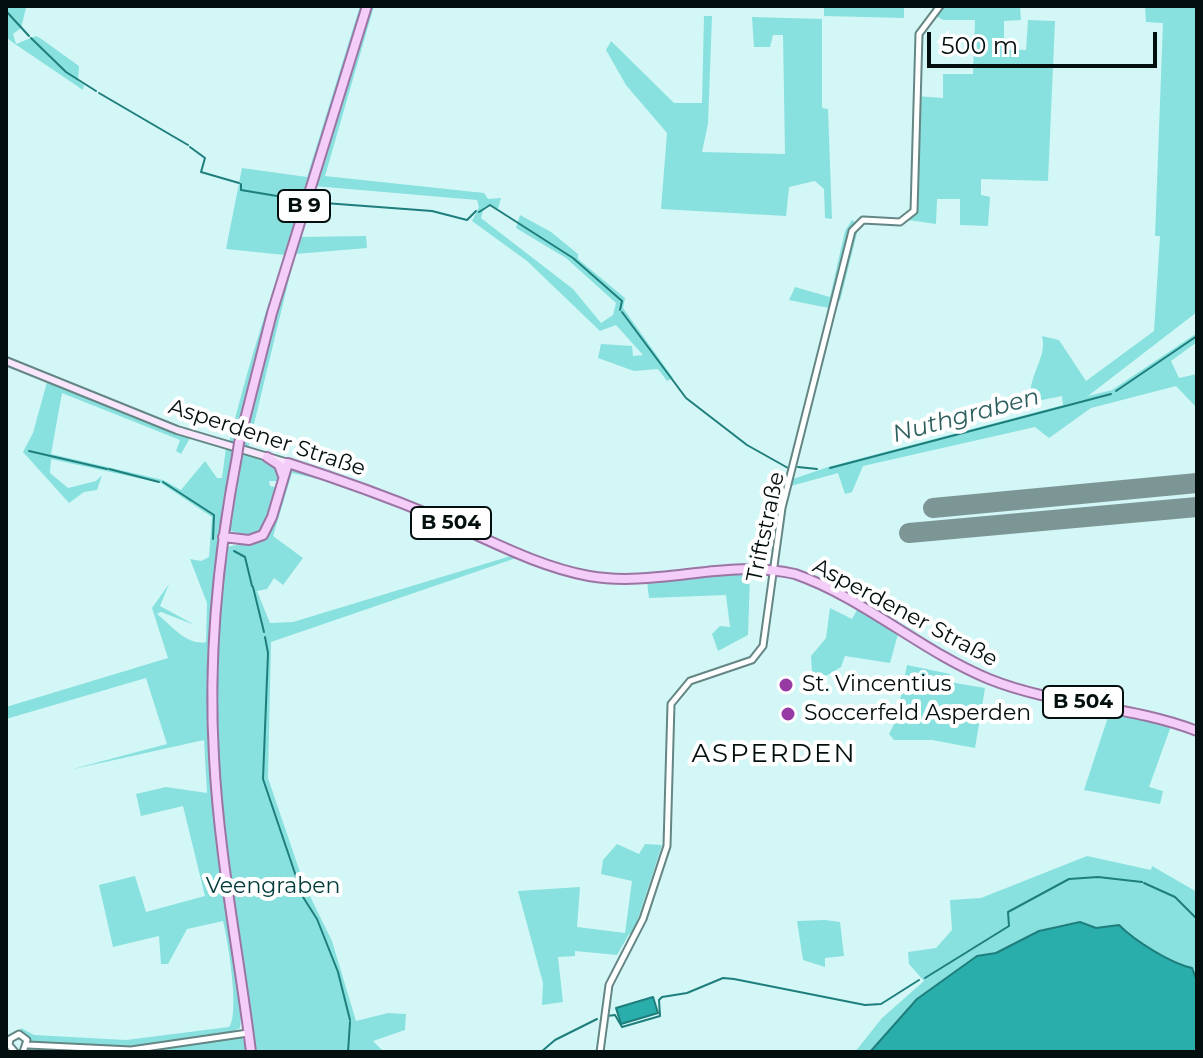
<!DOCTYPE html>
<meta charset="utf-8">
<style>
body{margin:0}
#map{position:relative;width:1203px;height:1058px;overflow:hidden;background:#d3f7f6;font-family:Montserrat,sans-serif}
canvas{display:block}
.frame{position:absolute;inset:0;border:8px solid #030e0e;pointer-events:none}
.scale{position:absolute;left:927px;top:32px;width:230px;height:36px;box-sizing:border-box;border:4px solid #030e0e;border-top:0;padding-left:10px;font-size:24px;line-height:28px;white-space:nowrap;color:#030e0e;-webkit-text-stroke:6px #fff;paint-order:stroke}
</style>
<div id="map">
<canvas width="1203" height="1058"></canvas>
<div class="frame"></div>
<div class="scale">500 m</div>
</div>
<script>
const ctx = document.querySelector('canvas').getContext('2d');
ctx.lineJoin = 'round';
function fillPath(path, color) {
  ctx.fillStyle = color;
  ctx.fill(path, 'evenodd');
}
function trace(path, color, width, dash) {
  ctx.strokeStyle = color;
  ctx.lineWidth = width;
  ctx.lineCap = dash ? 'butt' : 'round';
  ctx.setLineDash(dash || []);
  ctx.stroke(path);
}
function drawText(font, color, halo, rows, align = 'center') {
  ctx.font = font + ' Montserrat,sans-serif';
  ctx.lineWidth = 8;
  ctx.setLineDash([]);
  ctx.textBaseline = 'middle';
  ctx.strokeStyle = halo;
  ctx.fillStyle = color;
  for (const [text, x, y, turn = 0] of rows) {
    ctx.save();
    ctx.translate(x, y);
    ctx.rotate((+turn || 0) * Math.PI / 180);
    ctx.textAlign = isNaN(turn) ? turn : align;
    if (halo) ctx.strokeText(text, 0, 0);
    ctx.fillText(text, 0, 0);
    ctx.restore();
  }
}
const green = new Path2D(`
 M6 6 26 8 21 28 13 34 16 44 36 36 40 38 79 66 78 81 84 85 83 90 12 42 6 37Z
 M360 6H363L235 445 229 443C245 377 263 318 285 255L226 249 242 168 307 177Z
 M368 6H374L325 176 484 193 488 199 501 198 498 209 490 205 484 207 481 218 573 289 601 323 613 315 616 303 566 258 516 228 520 215 551 232 578 254V259L625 298 623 308 673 378 667 381 658 369 634 371 598 358 601 344 632 346 633 356 643 355 616 325 600 331 527 261 472 221 479 207 477 200 314 186Z
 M824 6H904V18L824 16Z
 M940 6H1020L1021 20 1004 21V49L1026 50 1028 20 1055 21 1048 181 981 179V195L990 197 988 226 960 225V199H937L936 224 908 220 913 214 917 96 943 98V74H973L975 20H943L933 14Z
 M1145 6H1197V312L1088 396 1112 390 1197 333V342L1171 361 1179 378 1197 374V408L1176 386 1091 408 1049 438 1035 427 863 466 852 492 845 494 838 473 791 486 793 479 828 467 1063 405 1062 396 1032 402C1025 378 1048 359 1042 336L1059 340 1086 381 1154 331 1160 236H1155L1163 23 1146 22Z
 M704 16H712L708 124 702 152 785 154 783 35H773L770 47H754L752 17 822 19V108L828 109 832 219 825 218 824 189 815 181 789 187 786 216 661 209 667 133 626 85 606 50 611 41 674 103H702Z
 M852 220 859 225 840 301H836L834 309 789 300 795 287 830 297 845 231Z
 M366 236 367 248 295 254 248 449 242 448 268 334 299 237Z
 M47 382 190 438 181 454 176 451 180 440 62 393 51 454 163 480 181 490 205 461 217 478H222L226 448 234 450C215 543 203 641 210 735 216 824 231 913 242 1002L240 1028 228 1034 132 1048 30 1042 20 1032 21 1028 34 1035 126 1040 229 1027C240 1014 228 941 223 921L187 929 168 964H161L159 936 113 947 99 885 135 876 146 912 205 896 183 806 141 816 136 794 166 787 207 793 204 740 69 770 167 744 146 678 6 719V707L168 658 152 608 169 584 160 606 195 625 161 612 157 614C171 625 187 646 206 642L207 603 190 559 201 561 209 557 212 517 161 483 51 459 50 473 68 488 96 481 102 475 97 490 84 492 69 503 23 452 33 433Z
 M241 451 276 464 280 481H269L270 486 279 488 264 529 252 537 228 530Z
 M290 468 332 482 292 473 273 536 303 558 283 585 274 578 267 589 257 591 270 623 293 622 514 555 519 557 271 642 268 778 304 884 332 941 356 1021 388 1013 406 1014 405 1030 373 1041 384 1052H254L223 830 215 737 214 692 222 565 227 547 259 540Z
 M754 573 750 577 748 635 718 651 712 634 720 626 730 627 726 595 649 598 647 581Z
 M830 608 852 619 857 610 898 634 890 663 845 656 841 667 826 676 812 672 811 656 826 638Z
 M907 665 950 674 949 682 985 688 975 748 932 740H894L889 734 896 720Z
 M1110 711 1171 726 1149 787 1163 791 1160 804 1084 790Z
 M617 844 639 854 645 844 662 845 633 934H629L617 955 575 951V956L558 957 563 1002 542 1005 543 983 518 891 580 887 577 927 625 933 632 881 601 874 603 860Z
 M1087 856 1151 870 1152 866 1197 892V981L1192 968C1170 963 1135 941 1119 925L1096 928 1080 922 1061 925 1039 931 996 953 977 956 917 999 870 1052H855L882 1018 924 981 909 964 908 952 936 948 952 930 950 900 981 898Z
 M825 920 840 922 844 956 825 958V967L803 960 797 921Z
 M242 1037 248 1052H27L30 1048 150 1050Z`);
const water = new Path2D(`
 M1080 922 1096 928 1119 925C1135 941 1170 963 1192 968L1197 981V1052H870L917 999 977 956 996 953 1039 931Z
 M653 997 658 1013 621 1024 616 1008Z`);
const stream = new Path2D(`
 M6 11 29 36
 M31 38 66 72 96 91
 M99 93 188 145
 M190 147 205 158 201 172 239 183
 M241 184V190L301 200
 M311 202 432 211 467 220 476 211
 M479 212 490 205 573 258 622 301 620 310
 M622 312 686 398 747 445 788 468
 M1116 391 1197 336
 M29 451 107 469
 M798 467 817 469
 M830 468 1111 394
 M109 469 159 482
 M163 482 214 515 213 539
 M234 551 245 557 252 586
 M253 587 264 632
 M265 637 268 653 263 779 303 897 317 919 338 972 350 1020
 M1144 883 1175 897 1197 919
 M925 978 1009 926 1008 912 1069 879 1098 877 1142 882
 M607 1016 615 1015 622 1027 660 1016 659 1000 662 997 687 993 723 978 734 979 865 1005 881 1004 919 980
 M348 1052 350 1022
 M541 1052 555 1040 597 1019`);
const runway = new Path2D(`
 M933 508 1197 483
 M909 533 1197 507`);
const tertiary = new Path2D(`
 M28 1045 131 1050 248 1033
 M15 1052 9 1045 10 1039 19 1034 27 1040 23 1052
 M600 1052 609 985 643 919 667 846 671 704 690 681 752 660 763 646 782 508 852 231 863 220 900 222 914 211 919 34 940 6`);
const secondary = new Path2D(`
 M6 361 177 430 288 463`);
const primary = new Path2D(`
 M239 443 272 313 367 6
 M237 456C218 555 208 656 214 757 219 856 239 954 251 1052
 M267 457 279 465 283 476
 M223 537 249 540 263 535 272 517 288 463C338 479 388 497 436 517 486 538 535 566 589 576 657 588 727 558 795 574 864 598 921 651 989 679 1056 706 1130 705 1197 731`);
const primaryBridge = new Path2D(`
 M237 456 239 443`);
const markers = [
 [786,685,8,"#973aa4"],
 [788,714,8,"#973aa4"]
];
const shields = [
 [304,206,52],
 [451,523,80],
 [1083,702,80]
];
const shieldNames = [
 ["B 9",304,206],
 ["B 504",451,523],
 ["B 504",1083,702]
];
const streetNames = [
 ["Asperdener Straße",267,438,18],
 ["Triftstraße",766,527,-78],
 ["Asperdener Straße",905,613,28]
];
const poiNames = [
 ["St. Vincentius",802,685],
 ["Soccerfeld Asperden",804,714]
];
const parkNames = [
 ["Veengraben",273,887]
];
const waterNames = [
 ["Nuthgraben",966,416,-15]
];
const quarterNames = [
 ["ASPERDEN",774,754]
];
fillPath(green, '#88e1de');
fillPath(water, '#2aaeab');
trace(water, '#1e7e7c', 2);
trace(stream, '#1e7e7c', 2);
trace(runway, '#7c9696', 20);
trace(tertiary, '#648684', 9);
trace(secondary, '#648684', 10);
trace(primary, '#9b75a4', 12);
trace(tertiary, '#fff', 5);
trace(secondary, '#fae6fc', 6);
trace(primary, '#f4cef9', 8);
trace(primaryBridge, '#9b75a4', 12, []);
trace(primaryBridge, '#f4cef9', 8);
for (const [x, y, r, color] of markers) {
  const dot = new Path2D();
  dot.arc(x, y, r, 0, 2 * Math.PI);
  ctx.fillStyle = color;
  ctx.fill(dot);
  trace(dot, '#fff', 3);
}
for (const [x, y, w] of shields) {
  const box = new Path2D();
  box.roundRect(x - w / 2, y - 16, w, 32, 6);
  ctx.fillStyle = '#fff';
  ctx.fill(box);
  trace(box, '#030e0e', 2);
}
drawText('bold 20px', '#030e0e', null, shieldNames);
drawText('22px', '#030e0e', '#fff', streetNames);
drawText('22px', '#030e0e', '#fff', poiNames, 'left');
drawText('22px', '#003b3a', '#fff', parkNames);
drawText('italic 24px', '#2c5f5e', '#fff', waterNames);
ctx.letterSpacing = '2px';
drawText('26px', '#030e0e', '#fff', quarterNames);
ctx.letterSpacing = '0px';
</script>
